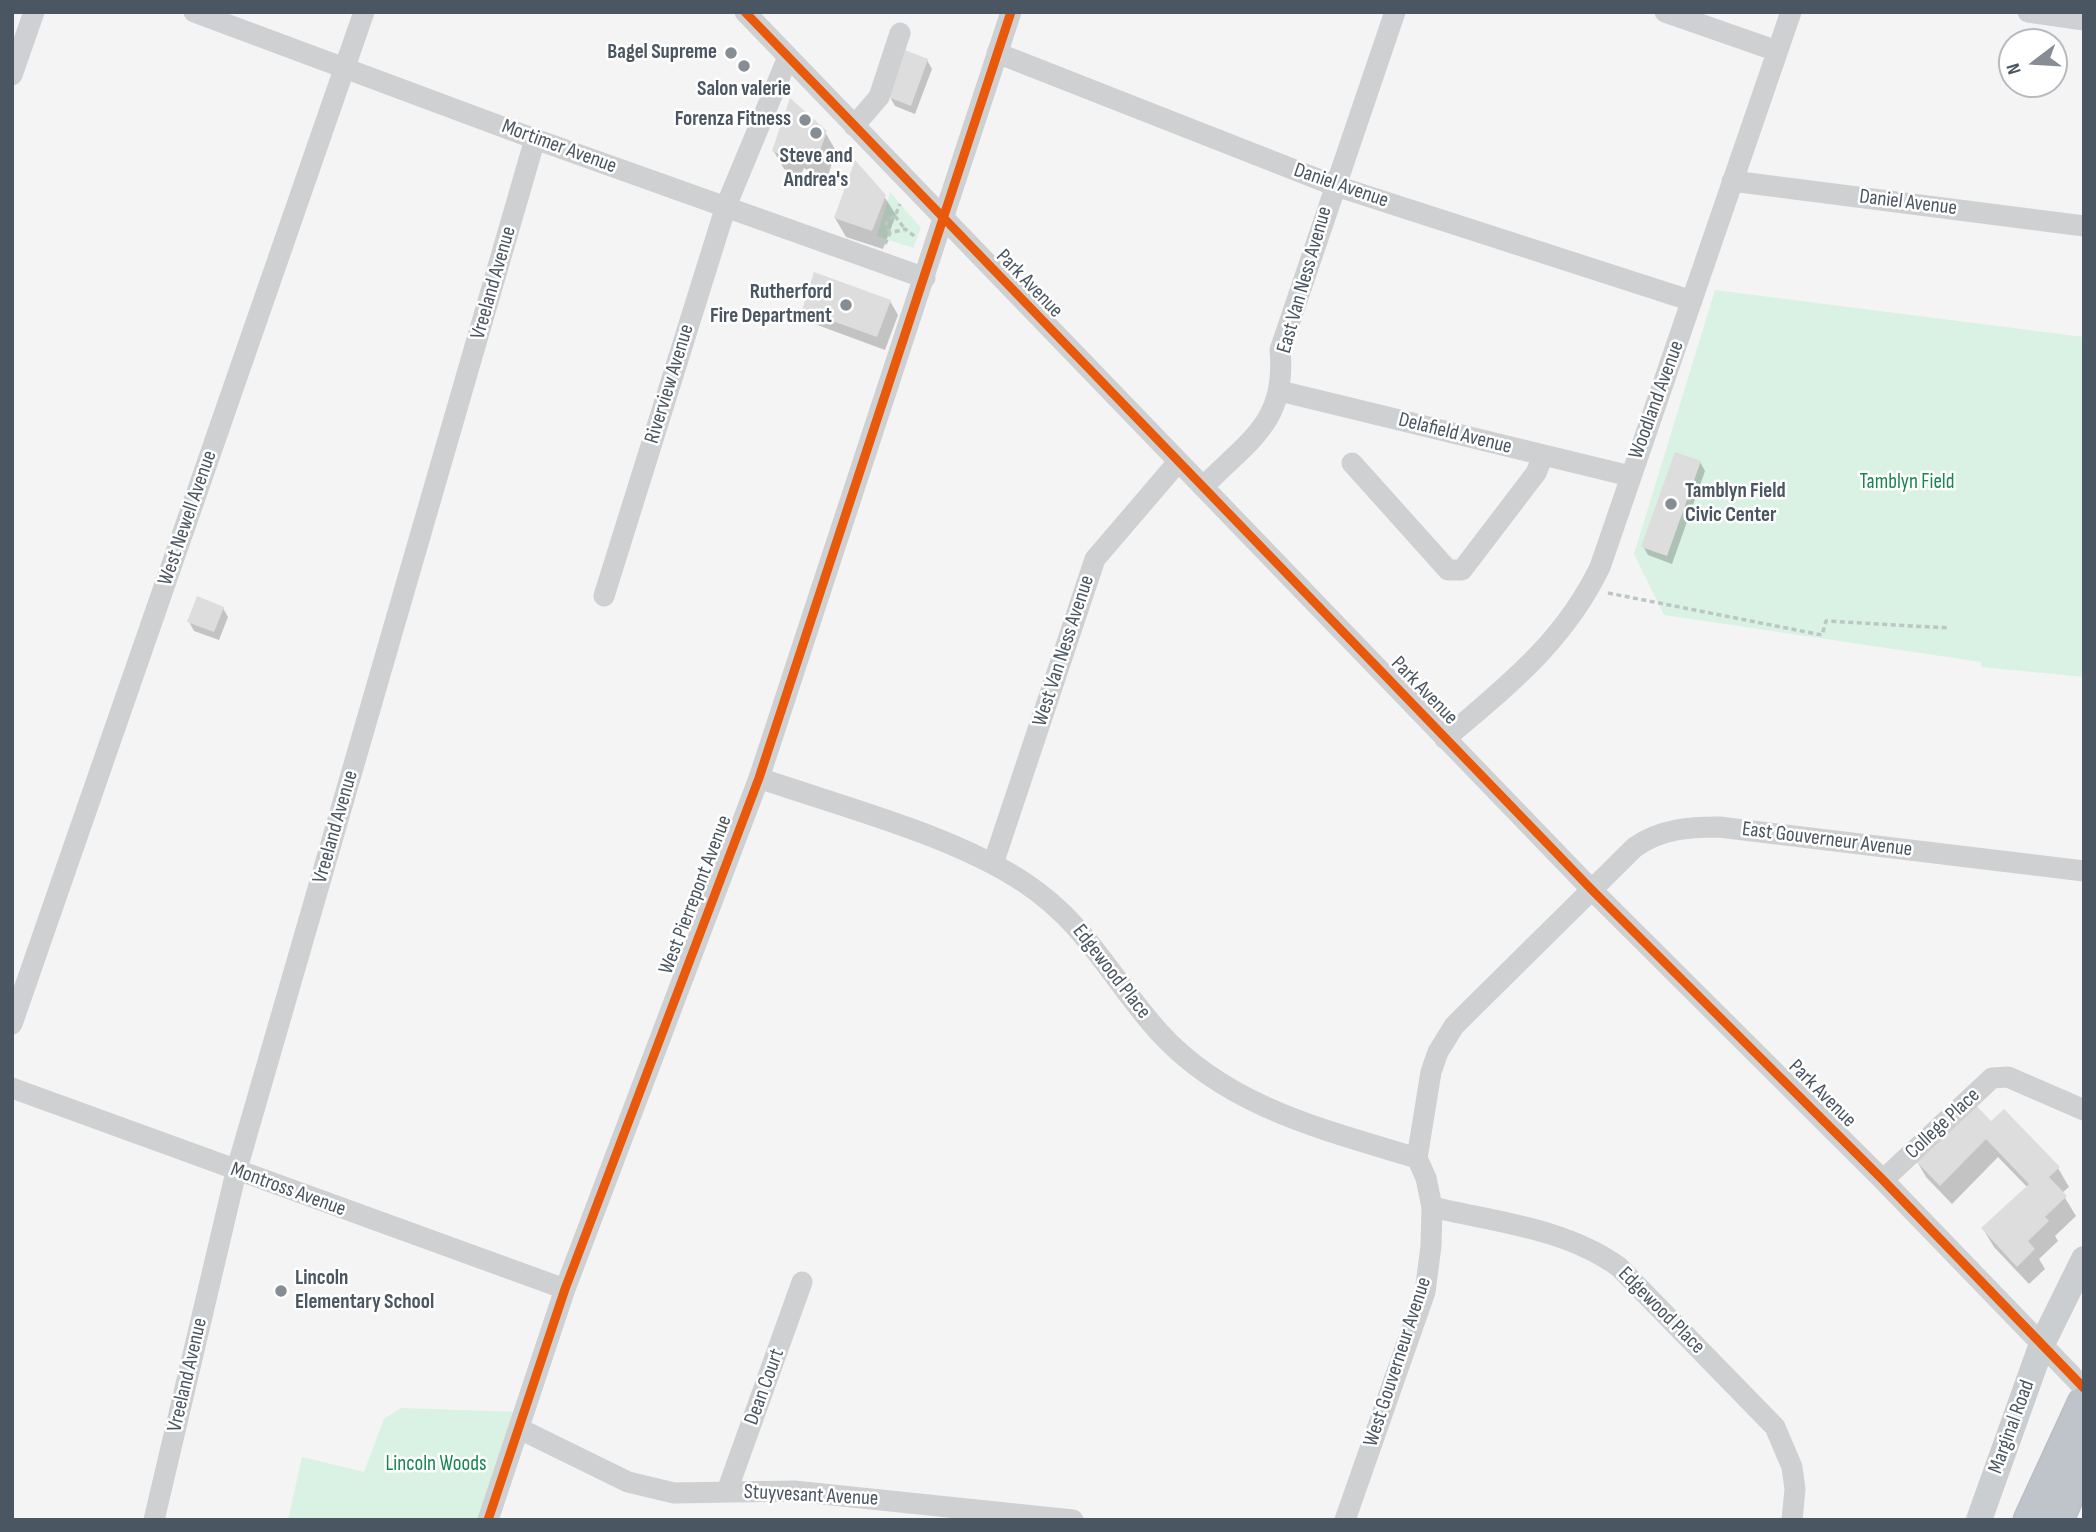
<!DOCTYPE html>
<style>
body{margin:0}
#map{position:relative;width:2096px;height:1532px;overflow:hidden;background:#f4f4f4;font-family:"Sofia Sans Condensed",sans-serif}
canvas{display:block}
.frame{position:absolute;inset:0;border:14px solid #4a5661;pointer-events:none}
.north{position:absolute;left:1998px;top:28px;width:70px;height:70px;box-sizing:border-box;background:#fff;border:2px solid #b7bbc0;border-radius:50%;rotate:253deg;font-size:19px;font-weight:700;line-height:28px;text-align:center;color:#4a5661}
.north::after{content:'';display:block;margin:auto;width:24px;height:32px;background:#868d94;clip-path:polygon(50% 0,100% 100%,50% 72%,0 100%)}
</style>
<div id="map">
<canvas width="2096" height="1532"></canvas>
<div class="frame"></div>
<div class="north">N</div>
</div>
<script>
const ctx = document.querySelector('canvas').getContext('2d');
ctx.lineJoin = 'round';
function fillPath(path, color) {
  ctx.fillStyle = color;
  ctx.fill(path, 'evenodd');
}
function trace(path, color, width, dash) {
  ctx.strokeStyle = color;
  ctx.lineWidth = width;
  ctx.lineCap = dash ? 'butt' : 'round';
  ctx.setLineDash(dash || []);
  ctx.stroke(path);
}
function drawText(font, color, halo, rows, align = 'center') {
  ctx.font = font + ' "Sofia Sans Condensed",sans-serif';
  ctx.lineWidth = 5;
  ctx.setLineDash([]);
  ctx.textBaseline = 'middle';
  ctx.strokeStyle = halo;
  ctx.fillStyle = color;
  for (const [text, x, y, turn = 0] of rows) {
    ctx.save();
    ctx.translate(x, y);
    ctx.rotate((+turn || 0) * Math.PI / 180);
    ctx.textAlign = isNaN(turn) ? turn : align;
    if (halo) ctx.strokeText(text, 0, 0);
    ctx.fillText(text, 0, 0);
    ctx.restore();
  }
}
const green = new Path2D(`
 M890 192 921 228 913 248 877 236Z
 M1715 290 2084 337V677L1981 667V662L1664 615 1634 554Z
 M401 1408 521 1412 484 1520H288L302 1457 364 1472 384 1419Z`);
const shadow = new Path2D(`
 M927 60 932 69 915 114 895 106 890 97Z
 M825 132 836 151 826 182 804 168 800 177 784 169 773 150Z
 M884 196 896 215 883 249 846 237 835 218Z
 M890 301 898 315 885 350 812 323 804 309Z
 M1700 462 1705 471 1672 564 1648 555 1643 546Z
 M223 608 228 617 219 640 194 631 189 622Z
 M1991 1123 2058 1168 2069 1187 2062 1193 2076 1216 2055 1236 2058 1241 2039 1259 2045 1269 2029 1284 1994 1247 1983 1229 2028 1188 1998 1157 1952 1204 1926 1177 1915 1158Z`);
const building = new Path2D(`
 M905 50 928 59 911 106 888 97Z
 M790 98 827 131 815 165 793 151 790 159 772 151Z
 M855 160 886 195 872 231 834 218Z
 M814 272 891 300 877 337 802 310Z
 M1675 452 1701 461 1667 556 1641 547Z
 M197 596 224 607 214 632 187 622Z
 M1972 1101 1991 1121 2004 1109 2060 1167 2049 1177 2067 1196 2045 1217 2049 1221 2028 1241 2035 1249 2017 1267 1981 1228 2029 1184 1986 1139 1940 1186 1913 1158Z`);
const path = new Path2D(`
 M895 216 905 229
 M890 233 886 226 887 220 895 216 900 204
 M885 244 890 233 905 229 917 238
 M1608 593 1822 635 1826 621 1949 628`);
const minor = new Path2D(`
 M194 12 535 139 925 278
 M745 12 1592 890 1883 1180 2084 1388
 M1665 12 1777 51
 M2028 12 2084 20
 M997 53 1333 185 1692 301
 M12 75 34 12
 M854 126 879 97 900 33
 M1732 181 2084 226
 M1280 391 1630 476
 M1352 463 1448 570H1462L1536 473 1543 456
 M1203 487C1249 440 1287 422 1280 350L1395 12
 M604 596 726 206 788 57
 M1445 739C1508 685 1563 643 1600 567L1791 12
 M759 778C843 807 953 835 1025 883 1088 925 1111 979 1159 1032 1227 1107 1324 1130 1417 1158
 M993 864 1095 559 1178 462
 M12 1024 364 12
 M12 1088 565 1289
 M1883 1180 1992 1078 2008 1077 2084 1110
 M1432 1207C1495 1222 1565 1228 1619 1267L1775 1427 1792 1467 1795 1489 1792 1520
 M520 1429 628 1482 674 1493 794 1491 1073 1520
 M727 1491 802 1282
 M154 1520 236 1172 535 139
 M488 1520 565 1289 759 778 1011 12
 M1345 1520 1425 1292 1431 1246 1432 1207 1426 1178 1417 1158 1431 1072 1438 1052 1454 1026 1472 1008 1635 847C1661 829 1688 827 1719 827L2084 871`);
const major = new Path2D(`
 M1979 1520 2042 1344 2084 1259`);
const highway = new Path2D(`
 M2030 1520 2084 1403
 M2057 1520 2084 1457`);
const cycleway = new Path2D(`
 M745 12 1592 890 1883 1180 2084 1388
 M488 1520 565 1289 759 778 1011 12`);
const markers = [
 [731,53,7,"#868d94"],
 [744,66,7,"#868d94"],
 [805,120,7,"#868d94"],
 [816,133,7,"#868d94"],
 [846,305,7,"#868d94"],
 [1671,504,7,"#868d94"],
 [281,1291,7,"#868d94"]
];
const poiNames = [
 ["Bagel Supreme",717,53],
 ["Salon valerie",744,90,"center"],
 ["Forenza Fitness",791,120],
 ["Steve and",816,157,"center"],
 ["Andrea's",816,181,"center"],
 ["Rutherford",832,293],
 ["Fire Department",832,317],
 ["Tamblyn Field",1685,492,"left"],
 ["Civic Center",1685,516,"left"],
 ["Lincoln",295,1279,"left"],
 ["Elementary School",295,1303,"left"]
];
const streetNames = [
 ["Mortimer Avenue",559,147,20],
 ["Daniel Avenue",1341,186,19],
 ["Daniel Avenue",1908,203,7],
 ["East Van Ness Avenue",1305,280,-74],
 ["Vreeland Avenue",494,283,-74],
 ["Park Avenue",1029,284,46],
 ["Riverview Avenue",670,384,-73],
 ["Woodland Avenue",1657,400,-70],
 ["Delafield Avenue",1455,434,14],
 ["West Newell Avenue",188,518,-71],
 ["West Van Ness Avenue",1064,651,-72],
 ["Park Avenue",1424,691,46],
 ["Vreeland Avenue",336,827,-74],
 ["East Gouverneur Avenue",1827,840,7],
 ["West Pierrepont Avenue",696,895,-69],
 ["Edgewood Place",1111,972,52],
 ["Park Avenue",1822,1094,45],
 ["College Place",1943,1124,-43],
 ["Montross Avenue",288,1190,20],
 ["Edgewood Place",1661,1311,45],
 ["West Gouverneur Avenue",1398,1362,-72],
 ["Vreeland Avenue",188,1375,-77],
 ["Dean Court",765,1387,-70],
 ["Marginal Road",2012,1427,-70],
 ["Stuyvesant Avenue",811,1496,3]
];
const parkNames = [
 ["Tamblyn Field",1907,483],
 ["Lincoln Woods",436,1465]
];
fillPath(green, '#d9f2e3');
fillPath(shadow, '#0003');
fillPath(building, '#ddddde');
trace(highway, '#b9bec3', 35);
trace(path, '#bcc7c4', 3.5, [5, 3.5]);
trace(minor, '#ced0d2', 21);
trace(major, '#caced1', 26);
trace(highway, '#bec4c9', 32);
trace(cycleway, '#e8590c', 9);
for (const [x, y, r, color] of markers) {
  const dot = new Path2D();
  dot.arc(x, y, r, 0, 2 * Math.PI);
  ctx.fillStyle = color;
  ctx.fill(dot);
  trace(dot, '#fff', 2.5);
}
drawText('bold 21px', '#4a5661', '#fff', poiNames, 'right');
drawText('21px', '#4a5661', '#fff', streetNames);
drawText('21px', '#17864f', '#fff', parkNames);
</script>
